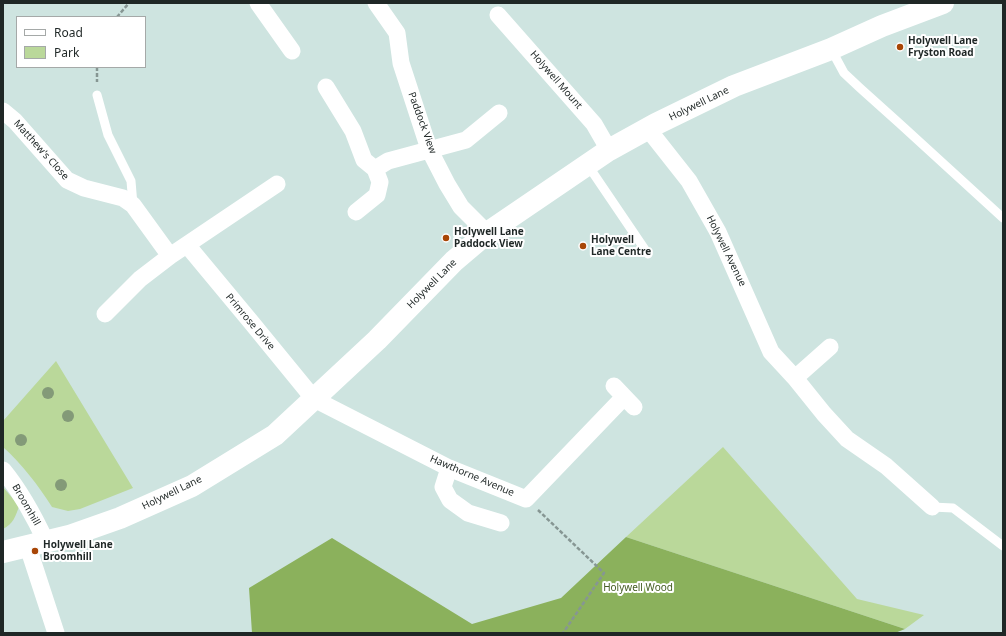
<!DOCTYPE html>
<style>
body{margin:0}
#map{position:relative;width:1006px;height:636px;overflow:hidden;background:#cee4e0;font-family:"Noto Sans",sans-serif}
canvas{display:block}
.frame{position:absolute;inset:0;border:4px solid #1f2726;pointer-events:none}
.legend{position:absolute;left:16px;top:16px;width:130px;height:52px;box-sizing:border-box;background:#fff;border:1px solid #a5a9a8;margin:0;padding:5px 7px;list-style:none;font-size:12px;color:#1f2726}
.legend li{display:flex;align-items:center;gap:8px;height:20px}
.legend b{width:20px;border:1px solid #a5a9a8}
</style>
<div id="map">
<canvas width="1006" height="636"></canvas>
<div class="frame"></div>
<ul class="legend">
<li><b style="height:5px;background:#fff"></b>Road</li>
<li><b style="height:11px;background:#bad89a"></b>Park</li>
</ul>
</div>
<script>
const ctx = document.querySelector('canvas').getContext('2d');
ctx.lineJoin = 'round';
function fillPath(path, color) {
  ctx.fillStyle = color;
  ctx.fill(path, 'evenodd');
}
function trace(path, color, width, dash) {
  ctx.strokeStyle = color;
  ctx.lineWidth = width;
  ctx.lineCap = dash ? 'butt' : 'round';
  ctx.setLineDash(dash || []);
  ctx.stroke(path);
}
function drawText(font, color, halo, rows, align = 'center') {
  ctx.font = font + ' "Noto Sans",sans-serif';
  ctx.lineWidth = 4;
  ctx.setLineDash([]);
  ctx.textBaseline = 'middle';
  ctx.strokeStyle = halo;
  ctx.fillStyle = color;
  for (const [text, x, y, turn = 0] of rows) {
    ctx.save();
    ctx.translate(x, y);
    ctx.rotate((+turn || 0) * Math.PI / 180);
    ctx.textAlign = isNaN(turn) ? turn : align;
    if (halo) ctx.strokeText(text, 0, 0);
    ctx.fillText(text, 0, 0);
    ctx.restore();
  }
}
const green = new Path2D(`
 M56 361 133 488 80 509 68 511 52 507C38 485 22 464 3 447V421Z
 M723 447 857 599 924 615 905 629 626 537Z
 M3 487 19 506C16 516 13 524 3 529Z`);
const forest = new Path2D(`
 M626 537 905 629 895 633H252L249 588 332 538 472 624 561 598Z`);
const path = new Path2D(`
 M117 17 129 3
 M97 67V82
 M538 510 604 573 563 633`);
const service = new Path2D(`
 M831 49 844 73 860 88 899 123 1003 218
 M97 95 108 135 131 181 133 205
 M587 164 648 254
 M932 507 953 508 1003 546`);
const minor = new Path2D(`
 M258 3 292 51
 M376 3 397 33 401 63 429 149 447 184 461 207 487 233
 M498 15 594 124 609 150
 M326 87 353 131 364 160 375 169 388 161 466 140 499 113
 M3 111 15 121 67 180 84 188 123 198 133 205 170 256
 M648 129 689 181 718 232 771 352 795 378
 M356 212 377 195 380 182 375 169
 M187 245 251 322 314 399 449 468 526 499 624 397
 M105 314 140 279 170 256 277 184
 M830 347 795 378 824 414 847 439 886 466 932 507
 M614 386 634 407
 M449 468 443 487 450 500 468 513 501 523
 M3 470C21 492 34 516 46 542
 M28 547 56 633`);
const secondary = new Path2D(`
 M3 552 69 536 120 518 192 486 275 435 377 340 454 261 487 233 609 150 656 124 734 86 831 49 882 26 943 3`);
const trees = [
 [48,393],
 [68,416],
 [21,440],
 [61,485]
];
const markers = [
 [900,47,4,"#a84606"],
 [446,238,4,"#a84606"],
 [583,246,4,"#a84606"],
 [35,551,4,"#a84606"]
];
const poiNames = [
 ["Holywell Lane",908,41],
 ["Fryston Road",908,53],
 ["Holywell Lane",454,232],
 ["Paddock View",454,244],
 ["Holywell",591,240],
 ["Lane Centre",591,252],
 ["Holywell Lane",43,545],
 ["Broomhill",43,557]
];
const streetNames = [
 ["Holywell Mount",556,80,49],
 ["Holywell Lane",699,104,-26],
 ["Paddock View",422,123,70],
 ["Matthew's Close",41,150,48],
 ["Holywell Avenue",726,251,64],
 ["Holywell Lane",432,284,-45],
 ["Primrose Drive",250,322,50],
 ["Hawthorne Avenue",472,476,23],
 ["Holywell Lane",172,493,-26],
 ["Broomhill",26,505,60]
];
const parkNames = [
 ["Holywell Wood",638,588]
];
fillPath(green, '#bad89a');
fillPath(forest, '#8bb15c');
trace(path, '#869693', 2.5, [4, 2]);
trace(service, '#fff', 9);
trace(minor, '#fff', 17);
trace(secondary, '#fff', 22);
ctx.fillStyle = '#839a78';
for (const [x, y] of trees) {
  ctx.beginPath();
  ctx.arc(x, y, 6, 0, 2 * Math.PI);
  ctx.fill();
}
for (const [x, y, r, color] of markers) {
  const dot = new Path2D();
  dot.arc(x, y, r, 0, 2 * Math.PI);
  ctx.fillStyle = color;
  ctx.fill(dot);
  trace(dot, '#fff', 1.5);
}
drawText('bold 10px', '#1f2726', '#fff', poiNames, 'left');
drawText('10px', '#1f2726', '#fff', streetNames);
drawText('10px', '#455e23', '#fff', parkNames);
</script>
